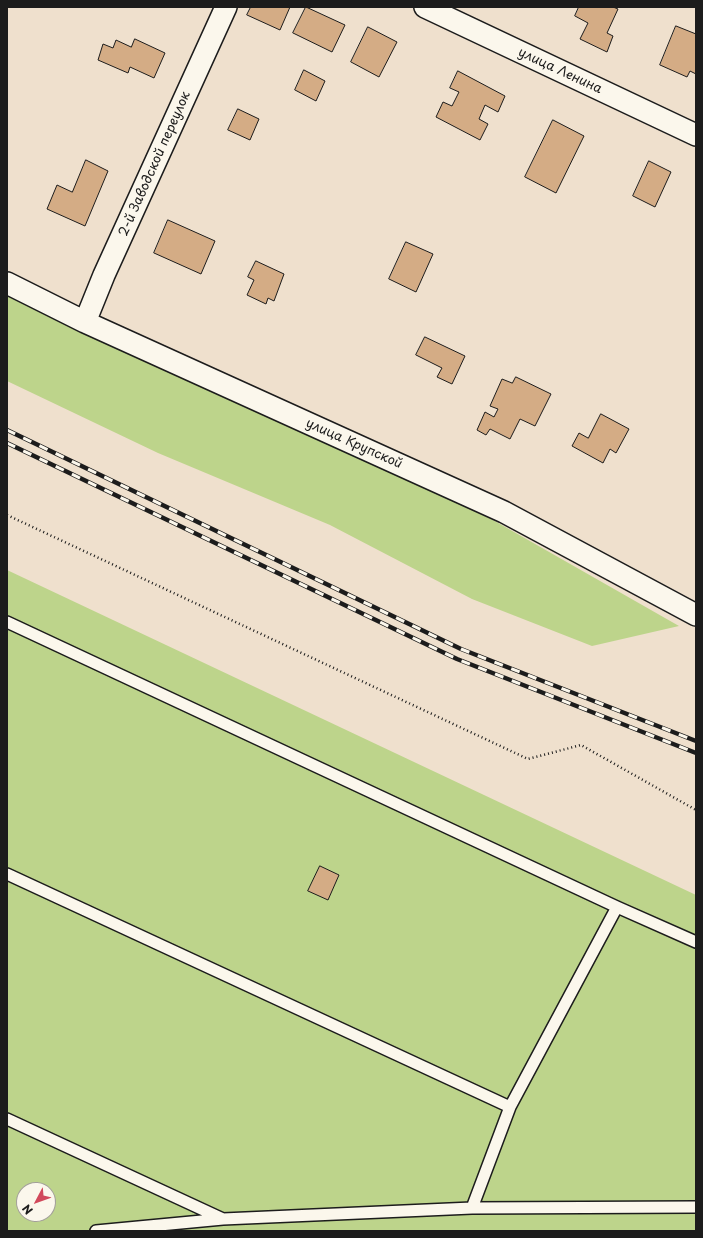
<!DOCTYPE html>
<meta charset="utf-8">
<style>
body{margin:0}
#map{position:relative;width:703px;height:1238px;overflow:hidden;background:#efe0cd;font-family:"Playpen Sans",sans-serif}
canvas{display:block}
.frame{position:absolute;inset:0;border:8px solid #1c1c1c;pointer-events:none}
.north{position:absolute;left:16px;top:1182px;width:40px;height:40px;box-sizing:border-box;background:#fbf7ec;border:1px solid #a29f99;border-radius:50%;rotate:229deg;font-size:11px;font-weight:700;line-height:16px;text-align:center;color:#1c1c1c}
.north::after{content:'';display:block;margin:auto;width:14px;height:18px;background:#d1495b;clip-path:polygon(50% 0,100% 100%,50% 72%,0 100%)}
</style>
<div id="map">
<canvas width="703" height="1238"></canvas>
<div class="frame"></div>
<div class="north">N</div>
</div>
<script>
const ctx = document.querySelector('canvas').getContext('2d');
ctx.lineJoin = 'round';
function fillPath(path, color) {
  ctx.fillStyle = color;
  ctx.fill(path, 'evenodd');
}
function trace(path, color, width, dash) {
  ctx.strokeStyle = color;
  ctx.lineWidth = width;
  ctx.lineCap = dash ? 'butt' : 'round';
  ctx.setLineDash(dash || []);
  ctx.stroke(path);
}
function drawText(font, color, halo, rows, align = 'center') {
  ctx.font = font + ' "Playpen Sans",sans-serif';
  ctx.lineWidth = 3;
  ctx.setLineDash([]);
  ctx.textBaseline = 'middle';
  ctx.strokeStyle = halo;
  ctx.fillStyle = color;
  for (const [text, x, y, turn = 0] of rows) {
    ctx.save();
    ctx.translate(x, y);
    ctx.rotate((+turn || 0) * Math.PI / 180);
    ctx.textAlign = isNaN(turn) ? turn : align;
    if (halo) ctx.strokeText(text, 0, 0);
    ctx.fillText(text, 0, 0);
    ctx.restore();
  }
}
const green = new Path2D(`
 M7 285 493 520 679 626 592 646 472 599 330 525 158 453 7 381Z
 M7 570 696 895V1231H7ZM24 1190H48V1214H24Z`);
const building = new Path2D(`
 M251 7H290L280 30 247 15Z
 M306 7 345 25 332 52 293 33Z
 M579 7H613L618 9 607 33 613 36 607 52 580 39 588 23 575 16Z
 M676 26 696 34V74L690 71 687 77 660 65Z
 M368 27 397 42 379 77 351 62Z
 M135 39 165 53 154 78 130 67 128 73 98 60 103 44 113 48 116 40 131 47Z
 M304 70 325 81 316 101 295 90Z
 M458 71 505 96 498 112 485 105 479 119 488 124 480 140 436 117 443 102 452 106 459 92 450 88Z
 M238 109 259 119 250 140 228 130Z
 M553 120 584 136 556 193 525 177Z
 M86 160 108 171 85 226 47 209 57 185 72 192Z
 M649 161 671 172 655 207 633 196Z
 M168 220 215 241 201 274 154 253Z
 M406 242 433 254 416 292 389 279Z
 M256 261 284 274 274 301 268 298 266 304 247 295 254 280 248 277Z
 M425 337 465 356 452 384 437 377 442 368 416 355Z
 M516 377 551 394 535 426 520 419 510 439 490 429 486 435 477 430 485 412 494 417 498 409 490 406 502 379 512 383Z
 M601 414 629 429 616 453 610 449 603 463 572 446 579 433 588 438Z
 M320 866 339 875 328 900 308 891Z`);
const path = new Path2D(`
 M7 515 528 759 581 745 696 810`);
const service = new Path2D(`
 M7 622 617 907 696 942
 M7 874 510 1107
 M7 1119 223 1219
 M472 1208 510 1107 617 907
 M96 1231 223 1219 472 1208 696 1207`);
const minor = new Path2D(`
 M425 7 696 135
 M7 283 85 322 504 512 696 615
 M85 322 104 275 226 7`);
const rail = new Path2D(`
 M7 430 461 649 696 741
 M7 443 457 659 696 753`);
const streetNames = [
 ["улица Ленина",560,71,25],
 ["2-й Заводской переулок",155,164,-66],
 ["улица Крупской",354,444,24]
];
fillPath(green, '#bdd48b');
fillPath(building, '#d4ac85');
trace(building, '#1c1c1c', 1);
trace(service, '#1c1c1c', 14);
trace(minor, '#1c1c1c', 24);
trace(path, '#1c1c1c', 2.5, [1, 3]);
trace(service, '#fbf7ec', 11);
trace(minor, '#fbf7ec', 21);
trace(rail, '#1c1c1c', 4.5);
trace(rail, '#fbf7ec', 3, [9]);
drawText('13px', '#1c1c1c', '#fbf7ec', streetNames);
</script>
